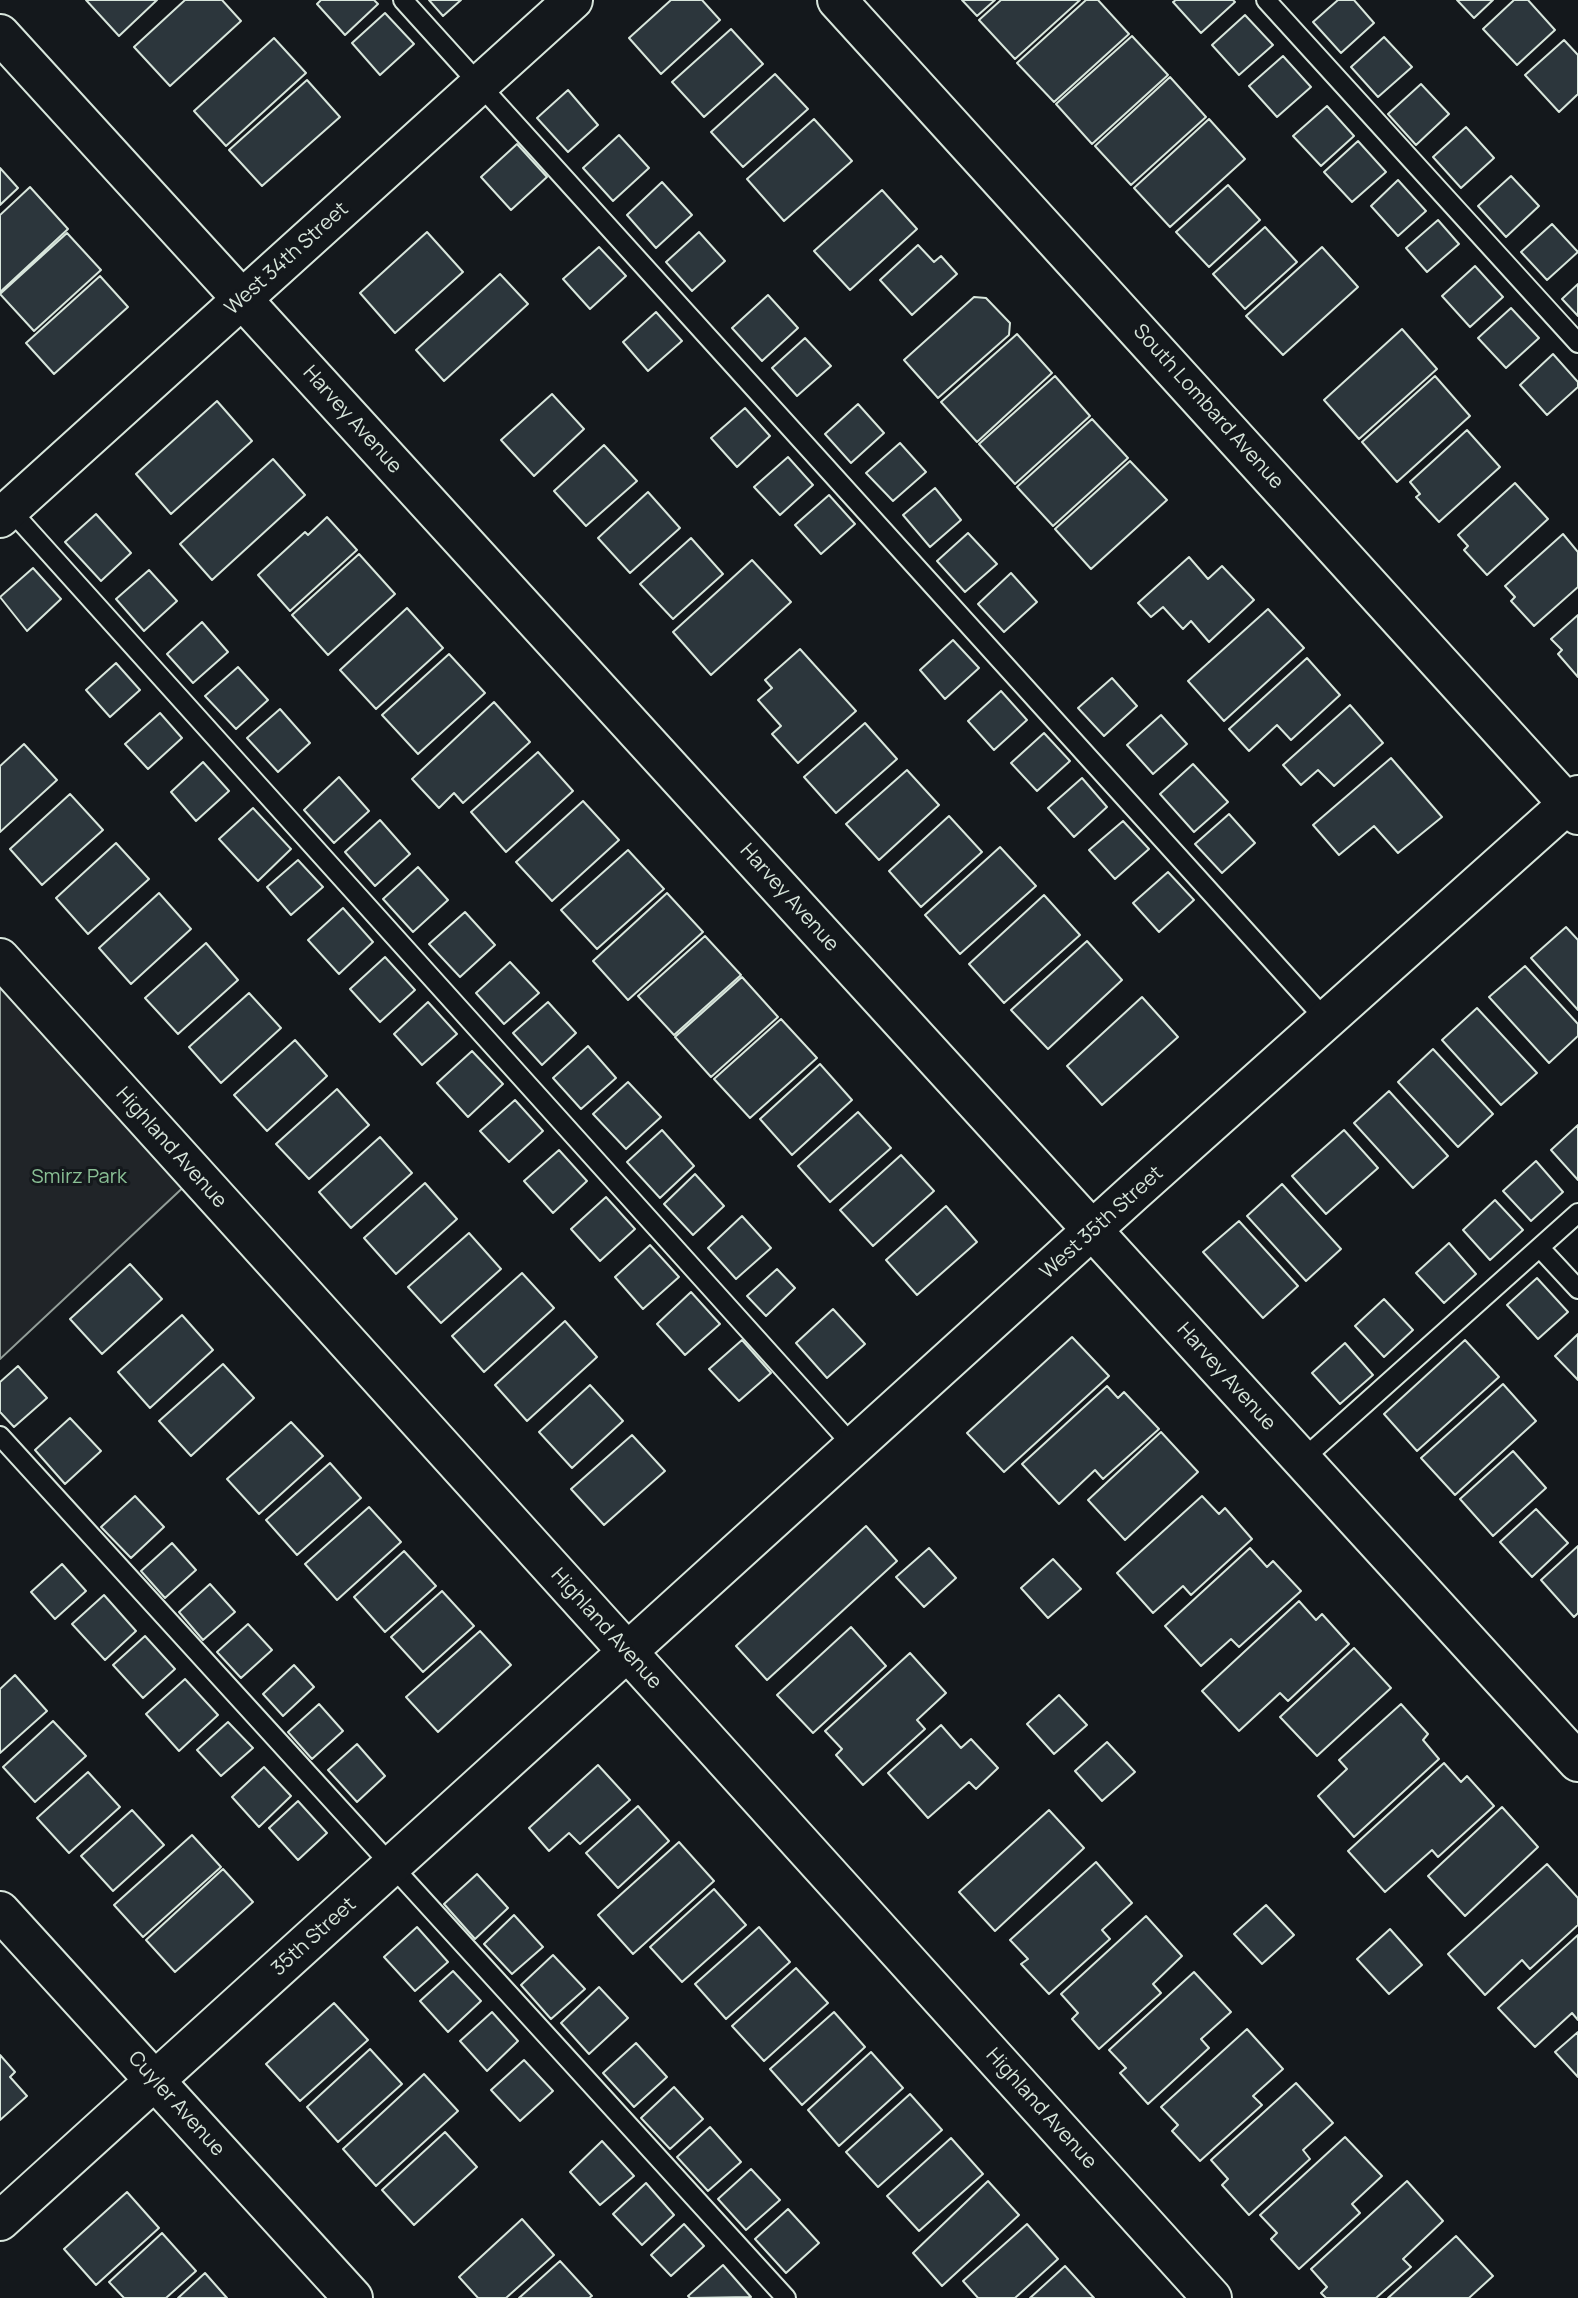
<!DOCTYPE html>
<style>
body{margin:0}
canvas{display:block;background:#14181c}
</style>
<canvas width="1578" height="2298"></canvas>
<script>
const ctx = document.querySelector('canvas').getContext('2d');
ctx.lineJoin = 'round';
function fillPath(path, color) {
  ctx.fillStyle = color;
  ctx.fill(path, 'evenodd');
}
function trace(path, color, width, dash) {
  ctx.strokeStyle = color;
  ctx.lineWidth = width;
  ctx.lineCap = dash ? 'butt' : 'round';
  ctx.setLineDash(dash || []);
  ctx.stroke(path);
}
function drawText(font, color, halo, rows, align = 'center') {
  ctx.font = font + ' Manrope,sans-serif';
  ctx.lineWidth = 6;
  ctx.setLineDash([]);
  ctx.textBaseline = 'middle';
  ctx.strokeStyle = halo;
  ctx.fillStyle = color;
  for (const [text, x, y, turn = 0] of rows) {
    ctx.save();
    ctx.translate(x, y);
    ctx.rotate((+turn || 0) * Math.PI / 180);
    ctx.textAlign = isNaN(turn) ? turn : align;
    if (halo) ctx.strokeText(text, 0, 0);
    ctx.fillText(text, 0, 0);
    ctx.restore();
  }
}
const green = new Path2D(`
 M0 973 190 1181 0 1359Z`);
const building = new Path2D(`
 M86 0H157L119 36Z
 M185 0H222L241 21 170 86 134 47Z
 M321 0H374L378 4 345 35 317 4Z
 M429 0H461L443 16Z
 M671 0H702L720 20 661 74 629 38Z
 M962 0H995L977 16Z
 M1001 0H1080L1015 59 979 20Z
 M1086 0H1098L1129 34 1054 102 1017 63Z
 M1176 0H1233L1235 2 1201 33 1173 2Z
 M1338 0H1354L1374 23 1341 53 1313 22Z
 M1457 0H1493L1474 18Z
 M1514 0H1528L1555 30 1517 65 1483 29Z
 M385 13 414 44 380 75 352 43Z
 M1245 15 1273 45 1239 75 1212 45Z
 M731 29 763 64 704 117 672 82Z
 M1132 36 1168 75 1092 144 1056 104Z
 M1384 37 1412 67 1378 97 1351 67Z
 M274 38 306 73 226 146 194 111Z
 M1564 40 1578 55V94L1559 112 1525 75Z
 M1283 56 1311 87 1277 117 1249 86Z
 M775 74 808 109 743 167 711 132Z
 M1170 77 1206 117 1131 185 1095 146Z
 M307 80 340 117 262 186 229 150Z
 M1421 84 1449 114 1416 145 1388 114Z
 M568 90 598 125 568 152 537 118Z
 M1327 106 1354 136 1321 166 1293 136Z
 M814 119 852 161 784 221 747 179Z
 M1209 119 1245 159 1170 227 1134 188Z
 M1466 127 1494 158 1461 188 1433 157Z
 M619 135 649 168 613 201 583 168Z
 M1358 141 1386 172 1352 202 1324 172Z
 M517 144 547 177 511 210 481 177Z
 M0 168 18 188 0 205Z
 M1511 176 1539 206 1506 237 1478 206Z
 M1398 180 1426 211 1398 236 1371 206Z
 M662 182 692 215 656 248 627 215Z
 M1228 185 1260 220 1209 267 1176 232Z
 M30 187 68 229 0 292V215Z
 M882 190 917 229 850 290 814 251Z
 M1438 220 1459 244 1427 272 1406 248Z
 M1552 224 1578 252 1547 280 1521 252Z
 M1265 227 1297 262 1245 309 1213 274Z
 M427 232 463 272 395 333 360 293Z
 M699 232 725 261 692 291 666 262Z
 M67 233 101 270 34 331 0 294Z
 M918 245 934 262 941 256 957 274 912 315 880 280Z
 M599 247 626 276 590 309 563 279Z
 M1322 247 1358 287 1283 355 1246 316Z
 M1475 266 1503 297 1470 327 1442 296Z
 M500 274 528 304 444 381 416 350Z
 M100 276 128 307 54 374 26 343Z
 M1578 284V316L1562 299Z
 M768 295 798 328 762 361 732 328Z
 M974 297 986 298 1010 323 1009 335 938 398 904 360Z
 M1511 308 1539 338 1506 368 1478 338Z
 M656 312 682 341 648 371 623 342Z
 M1402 329 1437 369 1359 439 1324 400Z
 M1017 334 1052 373 977 442 941 402Z
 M805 338 831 366 797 396 772 368Z
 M1553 354 1578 382V387L1547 415 1520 385Z
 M1055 376 1090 416 1015 484 979 444Z
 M1435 376 1470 416 1397 482 1362 442Z
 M552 394 584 429 534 476 501 440Z
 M217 401 252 441 171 514 136 474Z
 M858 404 884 433 851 463 825 434Z
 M745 408 770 436 737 467 711 438Z
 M1092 419 1128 458 1053 526 1017 487Z
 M1467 430 1500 467 1439 522 1416 497 1420 494 1410 482Z
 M900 443 926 472 893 501 866 473Z
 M604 445 637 481 586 526 554 491Z
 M788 457 813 485 780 515 754 487Z
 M273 459 305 495 212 580 180 544Z
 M1130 461 1167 500 1091 569 1055 529Z
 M1515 483 1548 519 1487 575 1464 550 1468 546 1458 535Z
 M935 488 961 520 930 547 903 515Z
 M648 492 680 528 630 573 598 538Z
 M829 495 855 524 821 554 795 525Z
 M96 514 131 553 101 581 65 542Z
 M327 517 357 550 290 611 258 575 305 532 308 535Z
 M968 533 997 564 965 592 937 561Z
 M1563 534 1578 552V587L1534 626 1511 601 1515 597 1505 586Z
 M691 538 723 574 673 619 640 584Z
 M359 554 395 594 328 655 292 615Z
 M1189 557 1208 579 1222 566 1254 600 1209 642 1191 621 1183 629 1163 607 1151 617 1138 603Z
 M752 560 791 602 711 675 673 632Z
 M33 568 61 599 27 631 0 597Z
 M149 570 177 601 144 631 116 599Z
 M1011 573 1037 602 1004 632 978 604Z
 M407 608 443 648 376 709 340 670Z
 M1268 609 1304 648 1224 721 1188 681Z
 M1578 615V677L1558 654 1562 650 1551 639Z
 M202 622 228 652 193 683 167 654Z
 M953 640 979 668 945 699 920 670Z
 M800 649 856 711 798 763 772 734 781 726 758 700 772 688 765 680Z
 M449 654 485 693 418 754 382 715Z
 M1307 658 1340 695 1291 740 1277 725 1249 751 1229 729Z
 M116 663 140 690 110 717 86 690Z
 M238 667 268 700 236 729 205 696Z
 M1112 678 1137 706 1104 736 1078 708Z
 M1001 691 1027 720 994 750 968 721Z
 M494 702 530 742 463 803 454 793 439 808 412 779Z
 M1350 705 1383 743 1334 786 1318 770 1301 785 1283 765Z
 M280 709 310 743 278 772 247 738Z
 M160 713 182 738 148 769 125 744Z
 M1161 715 1187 744 1153 774 1127 745Z
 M865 723 897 759 836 813 804 777Z
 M1044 733 1070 761 1037 791 1011 763Z
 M24 744 57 780 0 832V766Z
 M538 752 573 791 506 852 471 812Z
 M1391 758 1442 817 1398 853 1374 826 1339 855 1313 825Z
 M203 762 229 791 196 821 171 792Z
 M1193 764 1228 802 1194 832 1160 794Z
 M907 770 939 805 879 860 846 824Z
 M339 777 369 811 334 843 304 810Z
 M1082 778 1107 807 1074 837 1048 808Z
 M70 794 103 830 42 885 10 849Z
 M583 801 619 840 552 901 516 862Z
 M253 808 291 849 258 881 219 839Z
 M1229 814 1255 843 1222 873 1195 844Z
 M949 816 982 852 921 907 889 871Z
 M380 820 410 854 375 886 345 852Z
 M1123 821 1149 849 1115 879 1089 850Z
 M116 843 149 879 88 934 56 898Z
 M1000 847 1036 886 960 954 925 915Z
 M628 850 664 889 597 949 561 910Z
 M298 860 323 887 291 915 267 887Z
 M418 867 448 900 413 932 383 899Z
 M1168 872 1194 900 1159 932 1133 903Z
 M159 893 191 929 131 984 99 948Z
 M667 893 703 932 628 1000 593 961Z
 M1044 895 1080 935 1004 1003 969 964Z
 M343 908 373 942 339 974 308 940Z
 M465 912 495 945 460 977 429 944Z
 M1566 927 1578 940V1010L1531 958Z
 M705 936 741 975 674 1035 638 996Z
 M1087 941 1122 980 1048 1049 1011 1010Z
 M206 943 238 980 178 1034 145 998Z
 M385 957 415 990 380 1022 350 989Z
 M510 962 539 993 504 1024 476 993Z
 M1525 966 1578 1024V1036L1549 1063 1489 997Z
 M742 977 778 1017 711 1077 675 1037Z
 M249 993 281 1028 221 1083 189 1047Z
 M1142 997 1178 1037 1102 1105 1067 1066Z
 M428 1002 457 1034 422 1065 394 1034Z
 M548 1002 576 1033 542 1065 513 1033Z
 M1477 1008 1537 1073 1501 1105 1442 1040Z
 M781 1019 817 1058 750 1118 714 1079Z
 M295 1040 327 1076 267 1131 234 1095Z
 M588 1046 616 1078 581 1109 553 1078Z
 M1433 1049 1493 1114 1458 1147 1398 1082Z
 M472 1051 503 1084 468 1117 437 1083Z
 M820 1064 852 1100 792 1155 760 1119Z
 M628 1082 661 1117 626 1149 593 1114Z
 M337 1089 369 1125 309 1179 276 1144Z
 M1389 1091 1448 1156 1413 1188 1354 1123Z
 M515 1100 543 1131 509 1162 480 1131Z
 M858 1112 891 1148 830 1202 798 1166Z
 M1578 1125V1180L1551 1150Z
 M662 1130 694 1166 660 1198 627 1162Z
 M1344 1130 1378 1168 1326 1214 1292 1176Z
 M380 1137 412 1173 351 1228 319 1192Z
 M559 1150 587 1181 553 1213 524 1181Z
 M901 1155 934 1191 873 1246 840 1210Z
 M1536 1161 1563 1192 1531 1221 1503 1191Z
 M695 1174 724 1206 693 1235 664 1204Z
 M425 1183 457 1219 396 1274 364 1238Z
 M1282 1184 1341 1249 1306 1281 1247 1216Z
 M606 1197 635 1229 600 1261 571 1229Z
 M1495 1200 1523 1230 1490 1260 1463 1230Z
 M946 1206 977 1242 917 1295 886 1260Z
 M742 1216 771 1248 736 1279 708 1248Z
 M1239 1221 1298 1286 1263 1318 1203 1252Z
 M469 1233 501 1269 441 1323 408 1287Z
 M1449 1243 1476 1274 1444 1303 1416 1273Z
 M650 1245 679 1277 643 1309 615 1277Z
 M130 1264 162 1299 102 1354 70 1319Z
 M777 1269 795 1288 766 1316 747 1296Z
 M522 1273 554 1308 484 1372 452 1336Z
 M1537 1278 1568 1312 1538 1339 1507 1305Z
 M691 1292 720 1324 685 1355 657 1324Z
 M1384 1299 1413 1330 1384 1357 1355 1326Z
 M833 1309 865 1344 827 1378 796 1343Z
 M182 1315 213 1350 150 1408 118 1372Z
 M565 1321 597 1357 527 1421 495 1385Z
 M1578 1334V1380L1555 1356Z
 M1072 1337 1109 1376 1004 1472 967 1433Z
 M742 1340 771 1373 739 1401 709 1369Z
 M1465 1340 1499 1377 1417 1451 1384 1414Z
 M1345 1343 1373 1375 1340 1404 1312 1373Z
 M223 1364 254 1398 191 1456 159 1421Z
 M18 1366 47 1398 14 1427 0 1412V1382Z
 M1503 1384 1536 1421 1455 1495 1421 1458Z
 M590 1385 623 1421 572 1468 539 1432Z
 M1107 1386 1118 1398 1124 1392 1159 1429 1103 1479 1095 1470 1059 1504 1022 1464Z
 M70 1418 101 1451 65 1484 35 1450Z
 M291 1422 323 1456 259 1514 227 1479Z
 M1161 1432 1198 1472 1125 1540 1088 1500Z
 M632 1435 665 1471 604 1525 571 1489Z
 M1513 1451 1546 1488 1493 1536 1460 1499Z
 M330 1463 361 1498 297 1555 266 1520Z
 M135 1496 164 1527 131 1558 101 1527Z
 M1202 1496 1219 1514 1225 1508 1252 1539 1191 1595 1183 1586 1153 1613 1117 1573Z
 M369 1507 401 1542 337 1600 305 1564Z
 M1536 1509 1568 1543 1532 1577 1500 1542Z
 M866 1526 897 1561 767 1680 736 1646Z
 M172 1543 196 1570 165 1598 141 1571Z
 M1578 1546V1613L1574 1617 1541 1580Z
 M929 1548 956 1578 924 1607 896 1577Z
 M1250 1548 1267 1567 1273 1561 1301 1591 1239 1647 1231 1639 1201 1666 1165 1626Z
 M404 1551 436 1586 385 1632 354 1597Z
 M1053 1559 1081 1589 1048 1618 1021 1588Z
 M62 1564 86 1591 55 1619 31 1592Z
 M210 1584 235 1612 203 1640 179 1612Z
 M442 1591 474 1626 423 1672 391 1637Z
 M104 1595 136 1631 105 1660 72 1624Z
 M1299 1601 1316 1620 1322 1614 1349 1644 1288 1701 1280 1693 1239 1731 1202 1691Z
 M248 1624 272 1650 241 1678 217 1652Z
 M851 1627 886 1666 813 1733 777 1695Z
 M480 1631 511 1665 438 1732 406 1697Z
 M145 1636 175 1669 143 1698 113 1665Z
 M1354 1648 1391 1688 1317 1756 1280 1717Z
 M910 1653 946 1693 917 1720 925 1729 863 1785 836 1755 842 1749 825 1731Z
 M294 1665 314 1687 283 1716 263 1694Z
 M15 1675 47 1711 0 1753V1689Z
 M185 1679 218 1715 179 1751 146 1714Z
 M1059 1695 1087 1725 1054 1754 1027 1724Z
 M319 1704 343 1731 312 1759 288 1732Z
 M1401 1704 1428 1734 1423 1740 1439 1759 1354 1837 1318 1796 1347 1769 1339 1760Z
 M53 1721 86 1756 35 1802 3 1767Z
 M228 1722 253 1748 221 1776 197 1750Z
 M941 1725 961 1748 971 1739 998 1768 976 1789 969 1782 928 1818 888 1773Z
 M1107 1742 1135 1772 1102 1801 1075 1771Z
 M357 1744 385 1776 357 1802 328 1770Z
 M1444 1763 1461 1782 1467 1776 1494 1806 1438 1857 1432 1850 1385 1892 1348 1851Z
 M598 1765 630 1800 580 1844 569 1833 549 1851 529 1828Z
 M264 1767 291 1796 259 1827 232 1797Z
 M88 1772 120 1807 69 1853 37 1818Z
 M298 1801 327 1833 298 1860 269 1828Z
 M638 1806 669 1841 618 1888 586 1853Z
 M1502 1807 1538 1847 1465 1916 1428 1876Z
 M132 1810 164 1845 113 1891 81 1856Z
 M1049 1810 1084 1848 995 1931 959 1892Z
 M192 1835 221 1867 143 1937 114 1905Z
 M679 1842 714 1881 633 1954 598 1915Z
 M1096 1862 1132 1903 1102 1930 1110 1939 1049 1994 1021 1964 1028 1959 1010 1940Z
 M1547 1864 1578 1898V1925L1530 1969 1522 1960 1485 1995 1448 1954Z
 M223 1869 253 1902 175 1972 146 1940Z
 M477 1874 508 1908 475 1939 444 1904Z
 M714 1889 746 1925 682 1982 650 1947Z
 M1266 1905 1294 1935 1262 1964 1234 1934Z
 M514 1915 543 1947 512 1974 484 1944Z
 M1146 1916 1182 1956 1153 1984 1161 1993 1099 2049 1072 2019 1078 2013 1061 1994Z
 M417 1927 448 1962 415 1991 384 1957Z
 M759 1927 790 1962 726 2019 695 1984Z
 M1390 1929 1422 1965 1389 1994 1357 1959Z
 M1578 1935V2020L1572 2013 1535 2047 1498 2008Z
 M553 1955 585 1989 551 2019 521 1985Z
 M796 1968 828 2003 764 2061 732 2026Z
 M453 1971 481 2001 448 2032 420 2001Z
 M1194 1972 1231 2012 1201 2039 1209 2048 1148 2104 1120 2073 1126 2068 1109 2050Z
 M599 1987 628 2018 589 2054 561 2023Z
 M334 2003 368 2040 300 2101 266 2064Z
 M492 2012 518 2041 487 2071 460 2041Z
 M834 2012 865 2047 802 2105 770 2069Z
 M1247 2029 1283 2069 1253 2096 1262 2105 1200 2161 1172 2131 1178 2125 1161 2107Z
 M1578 2032V2077L1555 2052Z
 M636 2043 667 2077 634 2107 603 2073Z
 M370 2049 402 2084 338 2142 307 2107Z
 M871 2052 903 2088 839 2146 808 2110Z
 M0 2055 15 2072 10 2077 27 2096 0 2120Z
 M524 2060 553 2091 520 2121 491 2090Z
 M424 2074 458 2111 376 2186 343 2149Z
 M1296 2083 1333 2123 1303 2150 1310 2159 1249 2215 1222 2185 1228 2179 1211 2160Z
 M674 2087 703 2119 670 2149 641 2118Z
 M910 2094 942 2130 878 2187 846 2152Z
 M710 2127 741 2162 708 2191 677 2157Z
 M445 2132 477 2167 414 2225 382 2190Z
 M1345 2137 1382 2176 1352 2204 1360 2213 1299 2269 1271 2239 1277 2233 1260 2215Z
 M951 2138 983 2174 919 2231 887 2196Z
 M602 2141 634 2176 600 2205 570 2172Z
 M751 2169 780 2200 746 2230 718 2199Z
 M988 2181 1019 2215 942 2286 913 2253Z
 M1407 2181 1443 2221 1403 2259 1411 2267 1376 2298H1326L1321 2293 1327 2287 1311 2269Z
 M646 2183 674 2215 642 2245 613 2214Z
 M127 2192 159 2228 96 2285 64 2249Z
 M788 2209 819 2243 786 2273 755 2239Z
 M522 2219 554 2255 506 2298H478L459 2277Z
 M684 2224 704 2246 671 2276 651 2255Z
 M1027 2224 1058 2259 1015 2298H978L963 2281Z
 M162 2233 196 2271 166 2298H124L109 2282Z
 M1456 2236 1493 2276 1469 2298H1388Z
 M560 2261 592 2296 589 2298H519Z
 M723 2265 751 2297 690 2298 688 2296Z
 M1065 2266 1094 2298H1030Z
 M205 2273 227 2298H178Z`);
const service = new Path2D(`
 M403 0 1327 1021
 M1266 0 1578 343
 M6 505 855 1448
 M1540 1248 1578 1289
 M0 1436 786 2298
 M1302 1460 1578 1213`);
const minor = new Path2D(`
 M837 0 1578 815
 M0 34 1578 1762
 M0 518 573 0
 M0 958 1212 2298
 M0 1911 353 2298
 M0 2221 1134 1192 1578 795`);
const streetNames = [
 ["West 34th Street",287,259,-42],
 ["South Lombard Avenue",1208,407,48],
 ["Harvey Avenue",352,420,48],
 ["Harvey Avenue",789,898,48],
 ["Highland Avenue",171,1148,48],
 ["West 35th Street",1102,1223,-42],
 ["Harvey Avenue",1226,1377,48],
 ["Highland Avenue",606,1629,48],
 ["35th Street",314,1937,-42],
 ["Cuyler Avenue",176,2104,48],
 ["Highland Avenue",1041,2109,48]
];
const parkNames = [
 ["Smirz Park",79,1177]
];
fillPath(green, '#202428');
trace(green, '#939e99', 2);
fillPath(building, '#2c363c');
trace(building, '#d8e6dc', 2);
trace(service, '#d8e6dc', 22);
trace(minor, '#d8e6dc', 42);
trace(service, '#14181c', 18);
trace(minor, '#14181c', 38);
drawText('20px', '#d8e6dc', '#14181c', streetNames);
drawText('20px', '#8ac095', '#14181c', parkNames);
</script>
